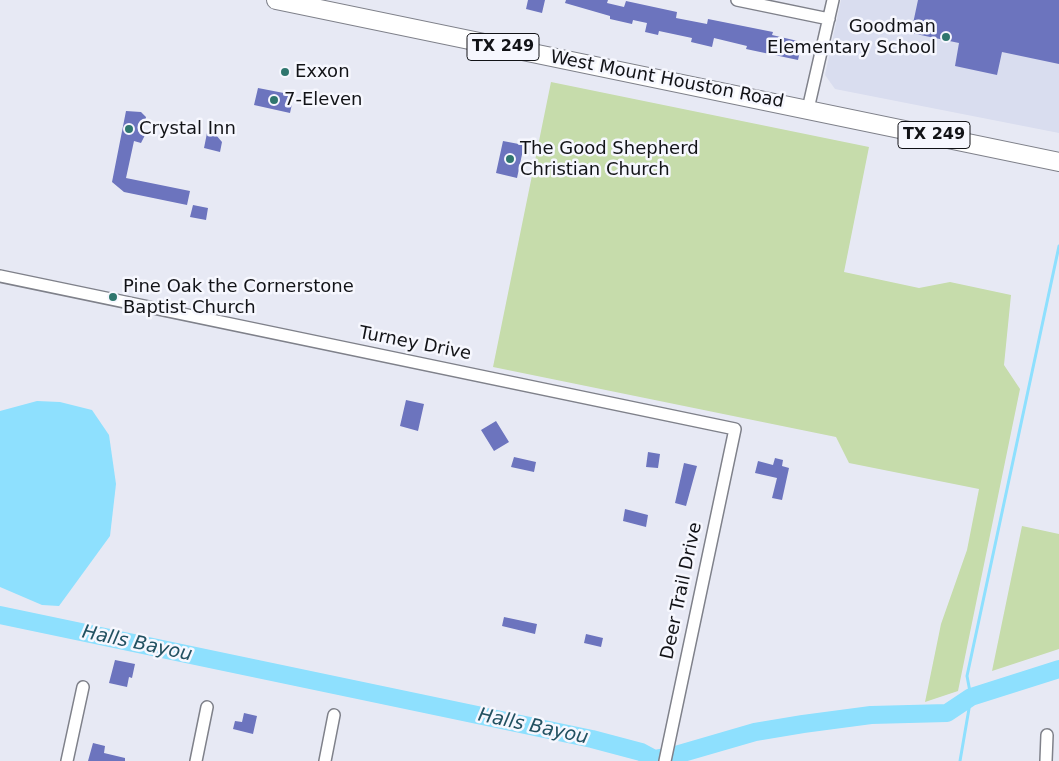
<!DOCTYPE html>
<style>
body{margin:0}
canvas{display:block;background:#e7e9f4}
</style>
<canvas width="1059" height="761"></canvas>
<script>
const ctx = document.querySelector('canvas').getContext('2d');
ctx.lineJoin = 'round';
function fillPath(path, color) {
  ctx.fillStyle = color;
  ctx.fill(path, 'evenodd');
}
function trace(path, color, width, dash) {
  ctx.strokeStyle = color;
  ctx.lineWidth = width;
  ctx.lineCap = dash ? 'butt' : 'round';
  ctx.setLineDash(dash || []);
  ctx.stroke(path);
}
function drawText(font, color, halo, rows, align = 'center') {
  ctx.font = font + ' "DejaVu Sans",sans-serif';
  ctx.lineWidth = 5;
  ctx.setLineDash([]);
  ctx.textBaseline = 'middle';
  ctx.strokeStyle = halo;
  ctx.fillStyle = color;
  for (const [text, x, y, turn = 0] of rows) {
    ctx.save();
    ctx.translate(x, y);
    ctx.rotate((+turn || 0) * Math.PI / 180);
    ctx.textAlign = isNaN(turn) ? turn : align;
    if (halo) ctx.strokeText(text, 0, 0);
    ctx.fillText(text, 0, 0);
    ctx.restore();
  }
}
const built = new Path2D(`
 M841 0H1059V133L835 89 825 75Z`);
const green = new Path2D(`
 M551 82 869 147 844 272 919 288 950 282 1011 295 1004 365 1020 389 958 691 925 702 941 624 967 550 979 489 849 463 836 437 493 367Z
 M1022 526 1059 534V649L992 671Z`);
const water = new Path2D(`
 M37 401 60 402 92 410 109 435 116 484 110 536 59 606 42 605 0 587V411Z`);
const stream = new Path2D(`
 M960 761 971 697 967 676 1059 246`);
const river = new Path2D(`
 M0 615 592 739 641 752 654 759 676 755 755 732 803 724 871 715 947 713 971 697 1059 669`);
const building = new Path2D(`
 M528 0H545L542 13 526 9Z
 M566 0H608L607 3 624 7 626 1 677 12 676 18 707 24 708 19 773 32 772 35 802 42 798 60 746 49 747 46 714 38 712 47 691 42 692 38 659 31 658 35 645 32 647 23 633 20 632 24 610 19V16L565 3Z
 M918 0H1059V64L1002 52 997 75 955 66 959 43 911 33Z
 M258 88 294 95 290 113 254 105Z
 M126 111 141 112 146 117 144 128 146 133 141 143 134 141 126 178 190 191 187 205 124 192 112 182Z
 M207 133 216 135 222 142 220 152 204 148Z
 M503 141 524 145 517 178 496 173Z
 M193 205 208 208 206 220 190 217Z
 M406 400 424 404 418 431 400 426Z
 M496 421 509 442 494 451 481 430Z
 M648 452 660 454 658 468 646 467Z
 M514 457 536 462 534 472 511 467Z
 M775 458 783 460 782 466 789 468 782 500 772 498 777 478 755 473 758 461 773 465Z
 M684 463 697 466 686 506 675 503Z
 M625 509 648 515 646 527 623 521Z
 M504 617 537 624 535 634 502 626Z
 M586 634 603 638 601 647 584 643Z
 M115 660 135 664 132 678 129 677 127 687 109 683Z
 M244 713 257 716 253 734 233 729 235 721 242 722Z
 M93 743 105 746 104 753 125 758V761H88Z`);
const street = new Path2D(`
 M737 0 829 19
 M808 109 833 0
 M0 276 735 429 665 761
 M67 761 83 687
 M196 761 207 707
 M325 761 334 715
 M1046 761 1047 735`);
const primary = new Path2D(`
 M276 0 1059 162`);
const markers = [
 [946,37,5,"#2f766e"],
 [285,72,5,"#2f766e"],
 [274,100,5,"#2f766e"],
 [129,129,5,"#2f766e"],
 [510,159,5,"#2f766e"],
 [113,297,5,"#2f766e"]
];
const shields = [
 [503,47,72],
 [934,135,72]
];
const shieldNames = [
 ["TX 249",503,47],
 ["TX 249",934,135]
];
const poiNames = [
 ["Goodman",936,27,"right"],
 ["Elementary School",936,48,"right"],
 ["Exxon",295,72],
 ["7-Eleven",284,100],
 ["Crystal Inn",139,129],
 ["The Good Shepherd",520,149],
 ["Christian Church",520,170],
 ["Pine Oak the Cornerstone",123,287],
 ["Baptist Church",123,308]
];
const streetNames = [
 ["West Mount Houston Road",667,80,11],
 ["Turney Drive",415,344,11],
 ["Deer Trail Drive",682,591,-78]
];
const waterNames = [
 ["Halls Bayou",137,644,12],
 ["Halls Bayou",533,727,12]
];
fillPath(built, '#d9ddef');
fillPath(green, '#c6dcab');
fillPath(water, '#8ee0fe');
trace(stream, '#8ee0fe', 3);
trace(river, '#8ee0fe', 18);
fillPath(building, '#6c74be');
trace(street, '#7f818a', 14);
trace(primary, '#7f818a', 20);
trace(street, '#fff', 11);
trace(primary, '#fff', 18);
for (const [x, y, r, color] of markers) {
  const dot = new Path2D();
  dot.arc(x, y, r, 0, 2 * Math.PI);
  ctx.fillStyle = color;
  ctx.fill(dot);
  trace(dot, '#f6f7fe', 2);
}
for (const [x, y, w] of shields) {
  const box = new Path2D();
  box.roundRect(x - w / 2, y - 13.5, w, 27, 4);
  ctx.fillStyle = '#f6f7fe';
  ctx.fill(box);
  trace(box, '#121317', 1);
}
drawText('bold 16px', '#121317', null, shieldNames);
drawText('18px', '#121317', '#f6f7fe', poiNames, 'left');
drawText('18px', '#121317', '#f6f7fe', streetNames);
drawText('italic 19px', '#225161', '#f6f7fe', waterNames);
</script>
